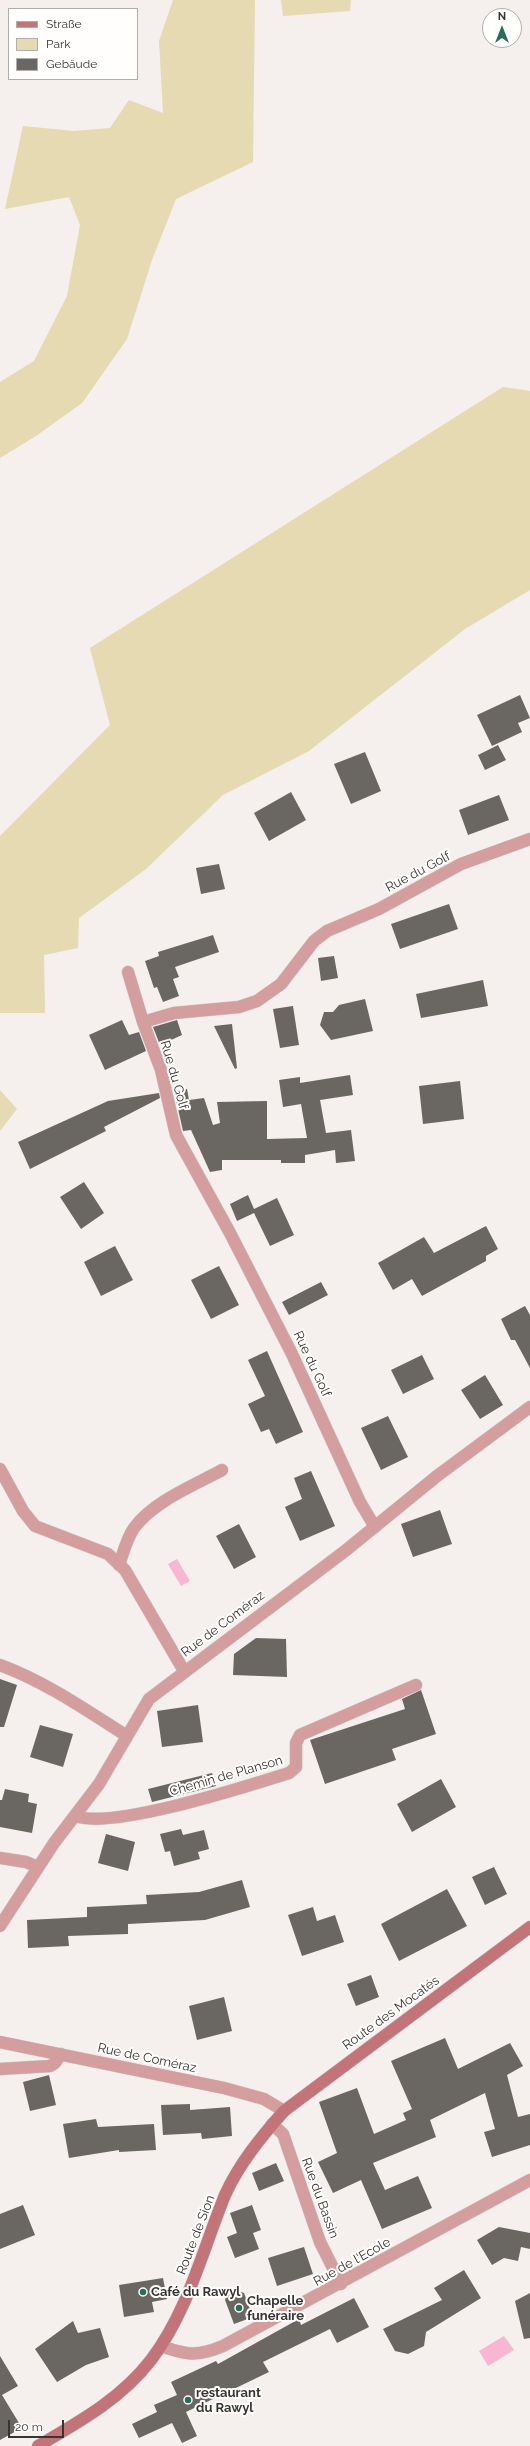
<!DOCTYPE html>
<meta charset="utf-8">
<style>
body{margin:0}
#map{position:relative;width:530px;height:2446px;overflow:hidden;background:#f5efed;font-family:Raleway,sans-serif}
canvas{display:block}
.legend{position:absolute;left:8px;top:8px;width:130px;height:72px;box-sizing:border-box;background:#fffefd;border:1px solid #afaead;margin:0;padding:5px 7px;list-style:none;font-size:12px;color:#373534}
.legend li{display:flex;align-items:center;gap:8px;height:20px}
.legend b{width:20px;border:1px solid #afaead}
.north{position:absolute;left:482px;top:8px;width:40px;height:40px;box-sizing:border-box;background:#fffefd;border:1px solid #afaead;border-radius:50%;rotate:0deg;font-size:11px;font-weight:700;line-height:16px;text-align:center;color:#373534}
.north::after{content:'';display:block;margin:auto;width:14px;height:18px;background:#2a6b59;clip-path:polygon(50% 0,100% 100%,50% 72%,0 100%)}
.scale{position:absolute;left:8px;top:2420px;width:56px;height:18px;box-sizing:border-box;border:2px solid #373534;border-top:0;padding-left:5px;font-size:12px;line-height:14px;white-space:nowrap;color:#373534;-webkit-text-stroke:3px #fffefd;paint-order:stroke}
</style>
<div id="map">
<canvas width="530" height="2446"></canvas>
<ul class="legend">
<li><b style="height:5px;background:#c27478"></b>Straße</li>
<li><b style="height:11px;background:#e5dab1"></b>Park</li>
<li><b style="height:11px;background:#6a6763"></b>Gebäude</li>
</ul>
<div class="north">N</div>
<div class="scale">20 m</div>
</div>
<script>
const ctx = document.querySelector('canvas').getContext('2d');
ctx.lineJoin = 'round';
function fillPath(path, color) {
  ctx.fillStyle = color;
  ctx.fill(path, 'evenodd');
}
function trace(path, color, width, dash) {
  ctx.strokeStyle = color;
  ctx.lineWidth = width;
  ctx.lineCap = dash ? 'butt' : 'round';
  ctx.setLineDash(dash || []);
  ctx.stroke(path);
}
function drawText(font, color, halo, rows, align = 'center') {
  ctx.font = font + ' Raleway,sans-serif';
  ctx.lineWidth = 4;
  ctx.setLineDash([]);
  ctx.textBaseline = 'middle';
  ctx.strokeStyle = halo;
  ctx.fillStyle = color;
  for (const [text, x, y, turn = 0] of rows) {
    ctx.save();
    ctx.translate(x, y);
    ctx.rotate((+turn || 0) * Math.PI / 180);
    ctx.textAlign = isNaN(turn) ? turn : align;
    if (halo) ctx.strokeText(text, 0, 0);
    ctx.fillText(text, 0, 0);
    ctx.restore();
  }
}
const green = new Path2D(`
 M173 0H255L253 162 176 199 152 260 127 339 82 403 36 436 0 458V382L34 361 67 296 80 225 69 197 5 209 23 126 74 131 110 128 129 100 163 113 159 41Z
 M281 0H351L350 11 283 16Z
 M503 387 530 391V590L465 629 309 751 223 795 146 869 79 918 78 948 44 955 45 1013H0V836L110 725 90 648Z
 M0 1090 17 1109 0 1131Z`);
const water = new Path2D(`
 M177 1559 190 1581 181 1586 168 1564Z
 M504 2336 514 2350 488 2366 479 2351Z`);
const building = new Path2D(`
 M520 695 530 718 518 723 522 732 492 746 477 715Z
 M498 745 506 760 485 770 478 755Z
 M365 752 381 791 351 804 334 764Z
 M291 792 306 820 269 841 254 813Z
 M499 795 509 820 468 835 459 810Z
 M219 864 225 889 201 894 196 868Z
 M449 904 458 929 400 949 391 924Z
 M213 935 219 952 175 967 179 977 173 979 179 996 163 1002 157 987 154 988 145 961 159 956 158 952Z
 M334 956 338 978 321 981 318 958Z
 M483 980 488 1006 421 1018 416 994Z
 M365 999 373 1031 331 1040 320 1025 324 1012H333L339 1005Z
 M293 1006 299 1045 280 1048 273 1009Z
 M122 1020 129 1035 139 1032 146 1051 105 1070 89 1035Z
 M177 1020 182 1035 160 1045 153 1027Z
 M232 1024 237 1068 235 1069 214 1026Z
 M350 1075 353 1095 320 1100 326 1133 351 1130 355 1161 336 1163 335 1150 305 1155V1163H281V1160H222V1170L210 1172 191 1130 183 1131 174 1091 187 1089 189 1100 204 1098 213 1125 220 1123 217 1102 267 1101V1139L307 1138 301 1104 283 1107 279 1080 300 1077V1083Z
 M460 1081 464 1119 423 1124 419 1086Z
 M159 1093 160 1098 104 1127 106 1131 30 1169 18 1142 108 1101Z
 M84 1182 104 1213 81 1229 60 1197Z
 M248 1195 254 1209 277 1198 294 1235 270 1246 254 1213 237 1221 230 1204Z
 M486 1226 498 1249 486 1256V1261L422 1296 412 1279 393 1290 378 1263 424 1237 434 1253Z
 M115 1246 133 1280 101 1296 84 1262Z
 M219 1266 239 1305 211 1319 191 1280Z
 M321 1282 328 1295 289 1315 282 1302Z
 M525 1306 530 1315V1368L515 1340H511L501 1319Z
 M267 1351 303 1432 276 1444 269 1429 261 1432 248 1404 265 1396 248 1360Z
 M422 1355 434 1379 403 1394 391 1370Z
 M485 1375 503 1405 480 1419 461 1390Z
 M388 1416 408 1457 381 1470 361 1428Z
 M311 1471 335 1526 300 1541 285 1507 302 1499 294 1478Z
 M440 1510 452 1544 413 1557 401 1524Z
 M239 1524 256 1557 234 1569 216 1536Z
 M256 1638 286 1639 287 1677 233 1675 234 1654Z
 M0 1679 17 1685 4 1727H0Z
 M421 1690 436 1734 392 1749 396 1760 325 1784 310 1740 405 1709 402 1699Z
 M198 1705 203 1742 162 1747 157 1711Z
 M40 1725 73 1734 63 1767 30 1757Z
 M212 1773 216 1786 152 1802 148 1789Z
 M441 1779 456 1807 412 1832 397 1804Z
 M5 1789 29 1794 28 1802 37 1804 32 1833 0 1827V1800H2Z
 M181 1829 183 1835 204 1830 209 1849 198 1852 200 1859 174 1866 170 1851 165 1852 160 1834Z
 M106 1834 135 1842 128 1871 98 1863Z
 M494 1867 507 1894 485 1905 472 1877Z
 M242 1880 250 1907 205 1920 128 1924V1934L68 1936 69 1946 28 1948 27 1920 87 1917V1907L147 1904 146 1895 199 1892Z
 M447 1889 467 1926 399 1961 381 1924Z
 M313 1907 317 1921 335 1915 344 1942 302 1956 288 1915Z
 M371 1975 379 1997 356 2006 347 1984Z
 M224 1997 232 2031 197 2040 189 2006Z
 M445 2038 458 2069 510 2043 523 2066 507 2075 518 2117 530 2114V2145L492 2157 484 2132 495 2129 485 2093 430 2120 436 2137 373 2163 385 2190 418 2176 432 2208 382 2229 361 2180 333 2193 318 2162 337 2153 319 2102 357 2088 374 2134 406 2120 403 2113 412 2109 391 2061Z
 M49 2075 56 2105 30 2111 23 2082Z
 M190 2104V2110L230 2107 232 2136 202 2139 201 2133 163 2135 161 2105Z
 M96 2119 98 2127 154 2124 156 2150 119 2152V2150L69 2158 63 2124Z
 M276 2163 284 2181 259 2191 252 2173Z
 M23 2205 35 2235 0 2249V2214Z
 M252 2205 261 2230 253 2233 259 2249 235 2258 227 2237 237 2233 230 2213Z
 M499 2227 530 2233V2249L521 2247 518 2261 504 2258 492 2265 477 2240Z
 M304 2247 313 2274 277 2286 268 2258Z
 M464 2270 481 2298 426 2332 424 2346 408 2354 395 2351 383 2329 442 2300 434 2288Z
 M163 2278 167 2299 152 2302 154 2312 124 2317 119 2285Z
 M236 2290 244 2293 253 2317 234 2324 225 2300 228 2292Z
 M530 2293V2338L524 2339 515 2301Z
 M354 2298 369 2327 337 2343 330 2329 263 2362 269 2372 186 2412 197 2436 182 2443 172 2423 139 2438 132 2424 157 2412 154 2405 177 2395 171 2382 216 2361 218 2364 299 2319 301 2325Z
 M73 2321 78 2333 100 2328 109 2357 86 2365 57 2382 35 2349Z
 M0 2356 18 2386 2 2395 22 2428 0 2440Z`);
const street = new Path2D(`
 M128 972 143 1022
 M0 1469 23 1511 35 1526 108 1554 125 1570 184 1671
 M375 1527 360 1502 292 1354 230 1233 176 1135 161 1070 143 1022 174 1013 239 1007 257 1001 281 984 314 941 327 931 379 909 461 864 530 839
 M119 1565C123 1553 127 1538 134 1528 154 1501 193 1486 222 1470
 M0 1665C46 1682 86 1710 127 1736
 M75 1816C112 1830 247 1786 289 1773L296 1767V1743L300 1735 416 1685
 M0 1858 26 1862 38 1867
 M0 1926 54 1843 99 1784 149 1699 345 1551 437 1476 530 1407
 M0 2042 224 2088 264 2099 284 2111
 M0 2069 50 2066 55 2063 61 2054
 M272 2124 283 2134 320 2242 341 2284
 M161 2346C186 2355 197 2357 223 2346L530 2180`);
const secondary = new Path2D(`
 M38 2446C79 2422 121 2399 151 2360 188 2311 202 2252 225 2195 239 2164 261 2137 284 2111L530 1927`);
const markers = [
 [143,2292,4,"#2a6b59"],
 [239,2308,4,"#2a6b59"],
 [188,2400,4,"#2a6b59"]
];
const streetNames = [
 ["Rue du Golf",418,872,-28],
 ["Rue du Golf",174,1075,74],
 ["Rue du Golf",312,1364,65],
 ["Rue de Coméraz",223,1624,-37],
 ["Chemin de Planson",226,1776,-16],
 ["Route des Mocatés",391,2013,-36],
 ["Rue de Coméraz",147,2058,12],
 ["Rue du Bassin",320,2198,70],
 ["Route de Sion",196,2235,-69],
 ["Rue de l'Ecole",352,2262,-29]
];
const poiNames = [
 ["Café du Rawyl",151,2292],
 ["Chapelle",247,2301],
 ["funéraire",247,2316],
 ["restaurant",196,2393],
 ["du Rawyl",196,2408]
];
fillPath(green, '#e5dab1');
fillPath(water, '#f8b6d3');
fillPath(building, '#6a6763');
trace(street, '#cfcac8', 13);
trace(secondary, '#cfcac8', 13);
trace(street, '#d49e9f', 12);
trace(secondary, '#c27478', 12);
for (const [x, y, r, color] of markers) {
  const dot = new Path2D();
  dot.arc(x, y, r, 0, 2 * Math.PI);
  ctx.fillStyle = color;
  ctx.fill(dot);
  trace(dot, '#fffefd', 1.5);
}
drawText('13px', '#373534', '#fffefd', streetNames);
drawText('bold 13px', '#373534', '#fffefd', poiNames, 'left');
</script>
